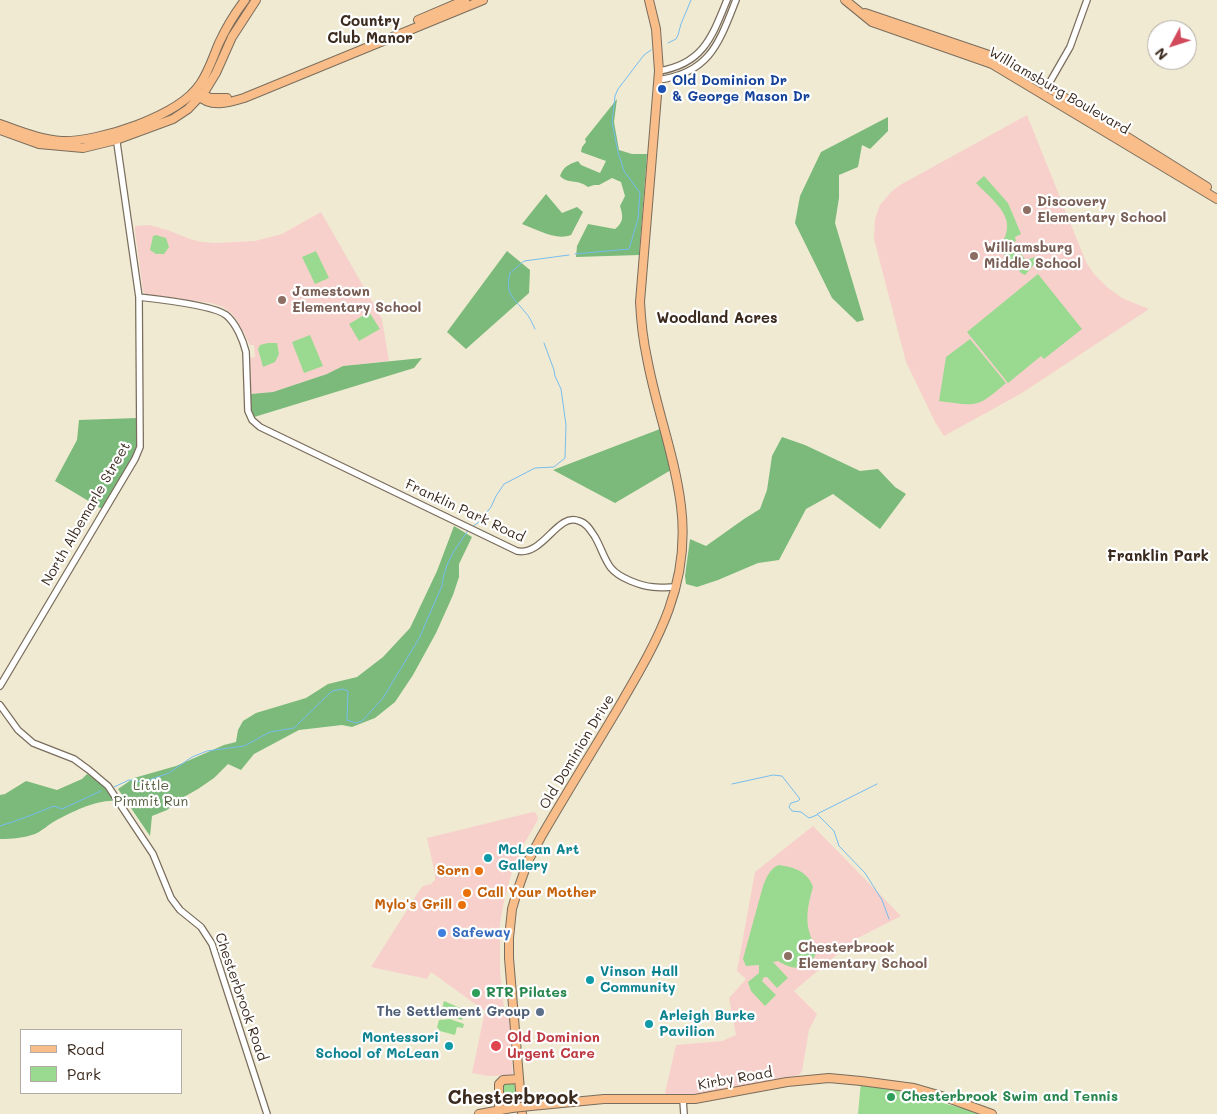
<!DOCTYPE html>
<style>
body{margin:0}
#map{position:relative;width:1217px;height:1114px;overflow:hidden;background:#f0ead2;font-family:Mali,sans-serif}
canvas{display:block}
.legend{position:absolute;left:20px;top:1029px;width:162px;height:65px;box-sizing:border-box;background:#fff;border:1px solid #b1aaa5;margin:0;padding:6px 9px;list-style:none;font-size:15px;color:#3b2a1e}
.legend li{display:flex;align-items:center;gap:10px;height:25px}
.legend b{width:25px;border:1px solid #b1aaa5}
.north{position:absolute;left:1147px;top:20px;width:50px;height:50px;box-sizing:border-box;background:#fff;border:1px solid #b1aaa5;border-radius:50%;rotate:230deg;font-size:14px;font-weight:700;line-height:20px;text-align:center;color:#3b2a1e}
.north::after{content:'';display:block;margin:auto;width:18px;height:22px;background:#d1495b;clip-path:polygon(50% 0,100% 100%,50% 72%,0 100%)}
</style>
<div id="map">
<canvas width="1217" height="1114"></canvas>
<ul class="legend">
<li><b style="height:6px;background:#f8bd89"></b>Road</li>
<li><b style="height:14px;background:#9ada90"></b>Park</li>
</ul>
<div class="north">N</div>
</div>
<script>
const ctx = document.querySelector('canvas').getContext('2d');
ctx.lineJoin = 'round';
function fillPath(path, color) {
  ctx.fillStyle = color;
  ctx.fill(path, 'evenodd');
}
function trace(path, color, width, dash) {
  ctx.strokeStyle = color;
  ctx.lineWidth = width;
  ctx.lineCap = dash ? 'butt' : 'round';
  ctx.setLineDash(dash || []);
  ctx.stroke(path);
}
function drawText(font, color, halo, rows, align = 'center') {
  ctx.font = font + ' Mali,sans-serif';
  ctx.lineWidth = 4.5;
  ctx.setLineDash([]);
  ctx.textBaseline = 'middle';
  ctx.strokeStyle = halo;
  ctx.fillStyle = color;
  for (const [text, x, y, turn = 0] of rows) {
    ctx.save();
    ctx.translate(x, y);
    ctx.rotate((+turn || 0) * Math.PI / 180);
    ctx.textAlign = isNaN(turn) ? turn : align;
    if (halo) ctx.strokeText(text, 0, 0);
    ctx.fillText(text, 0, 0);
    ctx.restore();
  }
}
const built = new Path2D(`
 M1027 115 1086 262 1094 274 1107 287 1122 298 1149 309 1022 393 944 436 935 422 906 362 874 239 875 219 880 205 891 192 900 185Z
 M321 212 382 319 389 361 343 366 327 374 273 392 251 394 250 358 255 357 254 345H250L237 320 231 313 223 307 211 303 146 294 143 291 135 231V226L150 225 170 231 190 239 202 242 215 243 255 241 282 234Z
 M533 812 536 813 538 819 522 848 511 875 504 901 500 924V971L504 1008H509L513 1075 488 1076 472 1073 485 1011 431 972 427 979 371 967 419 891 423 886 431 884 435 880V874L427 838Z
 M813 826 901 916 854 940 794 991 817 1014 809 1030 802 1071 799 1075 750 1084 751 1088 698 1098H670L665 1093 676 1045 722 1041 736 1035 729 998 746 979 737 971 755 872Z`);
const green = new Path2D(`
 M984 176 1008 203 1021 234 1015 237 1016 241 1013 242 1019 255 1021 254 1026 260 1035 257 1037 261 1025 275 1021 273 1000 250C1002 242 1007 235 1007 227 1008 210 987 195 976 183Z
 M156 235 166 238 169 247 164 254H156L150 250 153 236Z
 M316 251 329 278 315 284 302 257Z
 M1038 274 1082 329 1044 359 1041 356 1008 383 967 332Z
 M369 312 380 329 359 341 349 324Z
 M310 335 323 366 304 373 292 342Z
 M970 339 1006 383C976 409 977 406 939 401L946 357Z
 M268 343H277L279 354 275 362 263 367 258 349 260 345Z
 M779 865C795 867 808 872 813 887 809 900 805 917 809 931 811 939 815 946 816 954 805 972 793 970 778 961L773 962 788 978 777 988 767 977H764L762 981 776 995 765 1006 751 991 748 982 759 973V965L746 966 743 959 763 886C766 878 771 867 779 865Z
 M444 1001 465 1010 462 1020 441 1013Z
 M450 1019 464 1024 463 1028 457 1027 455 1035 440 1031 437 1027 439 1020Z
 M861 1081 984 1114H858Z
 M513 1083 516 1088 518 1103 510 1104 502 1102V1084Z`);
const forest = new Path2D(`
 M617 99 614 122 619 150 632 154H647L639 255 576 257 577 246 588 224 615 229C624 222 623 216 620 206L625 196 621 182 612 178 599 185H594L588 187C576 178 569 185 560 176 563 167 569 164 578 161L581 165 600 173 606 161 581 152 582 147 586 142 585 139Z
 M888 117V131L870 149 862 145 858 167 839 175V198L835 223 864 320 857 322 832 298 795 223 800 196 821 152Z
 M546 194 562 213 577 207 583 212 571 235C556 241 536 229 522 224Z
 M507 251 530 270 529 293 466 349 447 332Z
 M422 358 414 368 251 418V394L273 392 327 374 343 366Z
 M137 418V450L102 509 55 481 77 440 79 420Z
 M660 429 671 470 615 503 553 470Z
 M782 437 805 445 860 471 878 469 895 487 906 494 880 529 833 494 806 509 779 560 758 563 718 580 697 587 686 584 685 576 690 539 706 546 744 519 760 509 767 490 772 456Z
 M454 526 472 537 459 564V577L453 595 436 633 413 675 395 702 375 718 352 727 342 725 299 730 254 754 241 770 228 764 214 778 198 789 182 798 167 810 152 816 150 836 118 789 134 778 176 766 224 745 236 742 238 730 243 721 256 713 306 698 328 684 357 677 383 657 410 628 437 571Z
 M87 774C100 780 110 790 117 801 97 799 72 812 55 821 48 825 42 831 35 834 24 838 12 839 0 839V795L5 794 26 781 57 790 82 779Z`);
const stream = new Path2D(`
 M668 43 676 39 678 35 681 24 691 0
 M575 254 629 249 638 219 640 193 624 171 618 152 612 122 615 96 618 89 644 55 651 50
 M535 329C532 323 530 317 525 312 513 297 505 295 510 273L524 261 569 255
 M472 527 479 522 491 507 496 496 504 484 535 468 554 467 565 458 566 425 561 389 555 376 554 370 544 343
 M732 784 773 775 782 776 800 799 798 801 791 803 789 807 792 811 801 812 809 818 817 815
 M877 784 817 814 834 831 839 846 865 873 882 900 889 919
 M114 787 129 780 143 782 169 773 192 757 207 751 244 746 270 732 294 728 332 691 343 689 348 691 347 720 356 723 362 721 383 698 389 688 420 637 426 622 442 586 443 578 447 565 454 551 469 529
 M0 826C18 821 36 813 54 806L62 809 101 791`);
const minor = new Path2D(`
 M659 71C703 64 712 37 727 0
 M658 80C710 73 719 43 736 0
 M1043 94 1070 47 1087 0
 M139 297C157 299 213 305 226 315 236 323 243 340 246 352L248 411 252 420 260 427 517 551C544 556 557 512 579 521 587 523 591 531 595 537 601 547 604 559 611 568 619 578 641 586 653 587 661 588 669 587 676 587
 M0 686 135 459 140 447 139 297 116 136
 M0 705 18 730 33 743 74 759 89 770 108 786 153 854 171 898 180 910 201 927 212 944 267 1114
 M683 1100 684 1114`);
const major = new Path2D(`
 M845 0 872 22 992 64 1217 199
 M865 13 995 57 1041 83 1207 187
 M418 20 465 0
 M199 94 211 98H227
 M198 95C210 108 228 103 244 98L483 0
 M0 124C20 131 41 140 62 141 99 142 179 116 200 84 209 71 213 57 219 43 226 28 235 13 245 0
 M0 130 39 144 83 148 116 140 173 119 188 109 205 91 216 73 232 37 256 0
 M531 1106 604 1099H695L787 1082 829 1078 861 1081 914 1088 945 1097 992 1114
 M499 1111V1084L503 1080 519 1079
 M479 1114 512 1108
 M522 1114 509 958V938L512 909 517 892 528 861 541 837C566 794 592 752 617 710 656 643 691 587 681 506 675 456 656 408 647 358 643 340 641 321 640 302L659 71 656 29 649 0`);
const majorBridge = new Path2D(`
 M512 1108 531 1106`);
const markers = [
 [662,89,5,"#1a4fb4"],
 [1027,210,5,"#8d6e63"],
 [974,256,5,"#8d6e63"],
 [282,300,5,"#8d6e63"],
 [488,858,5,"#0f9aa8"],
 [479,871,5,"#e8710a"],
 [467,893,5,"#e8710a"],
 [462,905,5,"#e8710a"],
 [442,933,5,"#3f7fe0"],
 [788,956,5,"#8d6e63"],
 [590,980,5,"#0f9aa8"],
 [476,993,5,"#2e9e5b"],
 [540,1012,5,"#5c6f8a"],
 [649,1024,5,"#0f9aa8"],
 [449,1046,5,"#0f9aa8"],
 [496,1046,6,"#e0444e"],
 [891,1097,5,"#2e9e5b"]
];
const transitNames = [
 ["Old Dominion Dr",672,81],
 ["& George Mason Dr",672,97]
];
const streetNames = [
 ["Williamsburg Boulevard",1059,91,30],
 ["Franklin Park Road",465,511,25],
 ["North Albemarle Street",86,514,-60],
 ["Old Dominion Drive",577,752,-59],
 ["Chesterbrook Road",241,997,71],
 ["Kirby Road",735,1079,-10]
];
const educationNames = [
 ["Discovery",1037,202],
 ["Elementary School",1037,218],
 ["Williamsburg",984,248],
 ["Middle School",984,264],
 ["Jamestown",292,292],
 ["Elementary School",292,308],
 ["Chesterbrook",798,948],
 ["Elementary School",798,964]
];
const parkNames = [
 ["Little",151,786],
 ["Pimmit Run",151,802]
];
const cultureNames = [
 ["McLean Art",498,850],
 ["Gallery",498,866],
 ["Vinson Hall",600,972],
 ["Community",600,988],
 ["Arleigh Burke",659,1016],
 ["Pavilion",659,1032],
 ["Montessori",439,1038,"right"],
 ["School of McLean",439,1054,"right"]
];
const foodNames = [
 ["Sorn",469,871],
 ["Call Your Mother",477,893,"left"],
 ["Mylo's Grill",452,905]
];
const shopNames = [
 ["Safeway",452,933]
];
const leisureNames = [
 ["RTR Pilates",486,993],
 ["Chesterbrook Swim and Tennis",901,1097]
];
const serviceNames = [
 ["The Settlement Group",530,1012]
];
const healthNames = [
 ["Old Dominion",507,1038],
 ["Urgent Care",507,1054]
];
const neighbourhoodNames = [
 ["Country",370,21],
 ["Club Manor",370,38],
 ["Woodland Acres",717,318],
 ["Franklin Park",1158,556]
];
const districtNames = [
 ["Chesterbrook",513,1098]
];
fillPath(built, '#f7d0cb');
fillPath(green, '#9ada90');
fillPath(forest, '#7bba7a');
trace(stream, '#77bcee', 1);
trace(minor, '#7a6d5d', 8);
trace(major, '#7a6d5d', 10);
trace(minor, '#fff', 5.5);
trace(major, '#f8bd89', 8);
trace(majorBridge, '#7a6d5d', 10, []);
trace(majorBridge, '#f8bd89', 8);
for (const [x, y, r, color] of markers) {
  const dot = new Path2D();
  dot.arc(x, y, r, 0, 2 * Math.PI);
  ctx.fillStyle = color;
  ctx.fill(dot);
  trace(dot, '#fff', 2);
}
drawText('bold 14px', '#164399', '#fff', transitNames, 'left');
drawText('14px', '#3b2a1e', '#fff', streetNames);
drawText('bold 14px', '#785e54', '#fff', educationNames, 'left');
drawText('14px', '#585f40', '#fff', parkNames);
drawText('bold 14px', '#0d838f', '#fff', cultureNames, 'left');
drawText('bold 14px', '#c56008', '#fff', foodNames, 'right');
drawText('bold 14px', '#366cbe', '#fff', shopNames, 'left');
drawText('bold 14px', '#27864d', '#fff', leisureNames, 'left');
drawText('bold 14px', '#4e5e75', '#fff', serviceNames, 'right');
drawText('bold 14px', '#be3a42', '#fff', healthNames, 'left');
drawText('bold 15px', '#3b2a1e', '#fff', neighbourhoodNames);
drawText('bold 19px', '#3b2a1e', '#fff', districtNames);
</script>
